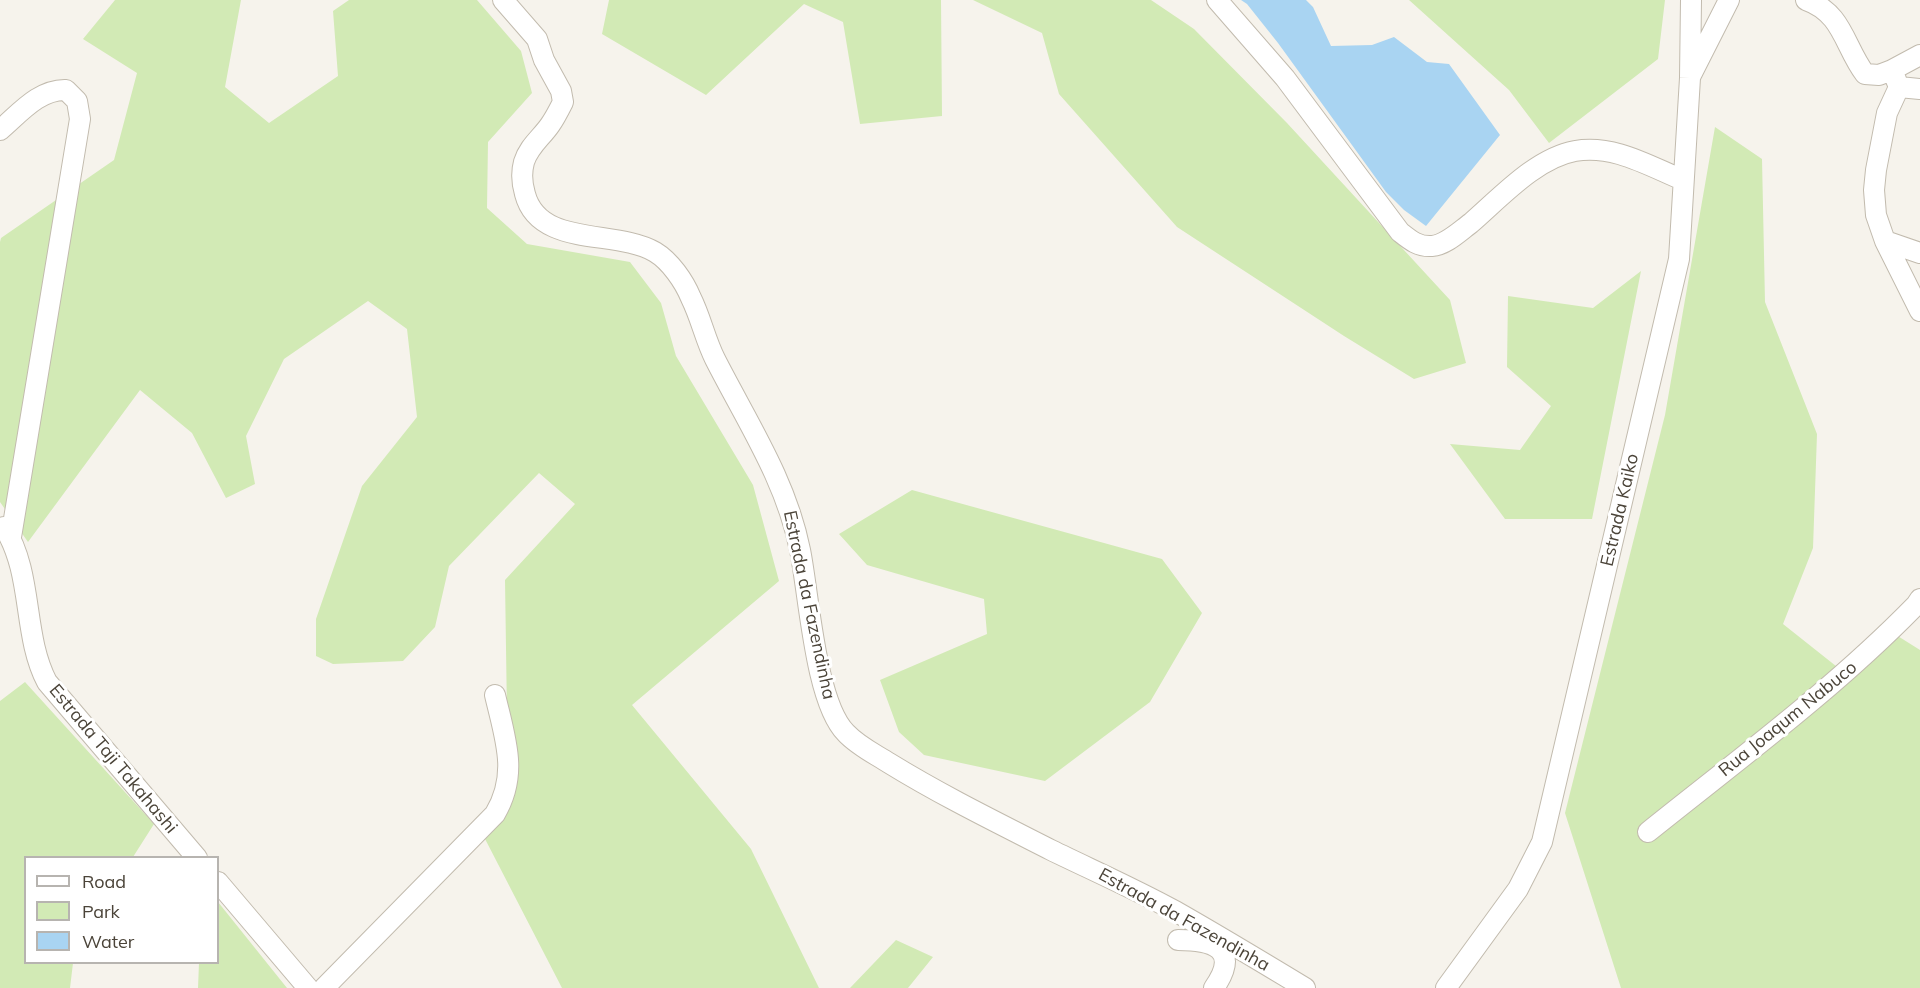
<!DOCTYPE html>
<style>
body{margin:0}
#map{position:relative;width:1920px;height:988px;overflow:hidden;background:#f6f3ec;font-family:Mulish,sans-serif}
canvas{display:block}
.legend{position:absolute;left:24px;top:856px;width:195px;height:108px;box-sizing:border-box;background:#fff;border:2px solid #b7b4b0;margin:0;padding:8px 10px;list-style:none;font-size:18px;color:#4b4439}
.legend li{display:flex;align-items:center;gap:12px;height:30px}
.legend b{width:30px;border:2px solid #b7b4b0}
</style>
<div id="map">
<canvas width="1920" height="988"></canvas>
<ul class="legend">
<li><b style="height:8px;background:#fff"></b>Road</li>
<li><b style="height:16px;background:#d2eab5"></b>Park</li>
<li><b style="height:16px;background:#a9d4f2"></b>Water</li>
</ul>
</div>
<script>
const ctx = document.querySelector('canvas').getContext('2d');
ctx.lineJoin = 'round';
function fillPath(path, color) {
  ctx.fillStyle = color;
  ctx.fill(path, 'evenodd');
}
function trace(path, color, width, dash) {
  ctx.strokeStyle = color;
  ctx.lineWidth = width;
  ctx.lineCap = dash ? 'butt' : 'round';
  ctx.setLineDash(dash || []);
  ctx.stroke(path);
}
function drawText(font, color, halo, rows, align = 'center') {
  ctx.font = font + ' Mulish,sans-serif';
  ctx.lineWidth = 6;
  ctx.setLineDash([]);
  ctx.textBaseline = 'middle';
  ctx.strokeStyle = halo;
  ctx.fillStyle = color;
  for (const [text, x, y, turn = 0] of rows) {
    ctx.save();
    ctx.translate(x, y);
    ctx.rotate((+turn || 0) * Math.PI / 180);
    ctx.textAlign = isNaN(turn) ? turn : align;
    if (halo) ctx.strokeText(text, 0, 0);
    ctx.fillText(text, 0, 0);
    ctx.restore();
  }
}
const green = new Path2D(`
 M115 0H241L225 87 269 123 338 76 333 11 349 0H477L521 51 532 93 488 142 487 208 527 244 630 262 661 303 676 356 753 485 779 581 632 705 751 849 819 988H562L483 835 508 783 505 580 575 504 539 473 449 566 435 627 403 661 333 664 316 656V619L362 486 417 417 407 329 368 301 284 359 246 436 255 484 226 498 192 433 140 390 28 542 0 502V242L1 238 114 160 137 73 83 39Z
 M609 0H941L942 116 860 124 843 22 804 4 706 95 602 34Z
 M973 0H1151L1194 29 1287 123 1450 300 1466 363 1414 379 1344 336 1177 227 1059 94 1042 33Z
 M1409 0H1665L1658 59 1549 143 1509 90Z
 M1715 127 1762 159 1765 302 1817 434 1813 548 1783 624 1846 674 1885 628 1920 650V988H1621L1565 813 1665 415Z
 M1641 271 1592 519H1505L1450 444 1520 450 1551 406 1507 367 1508 296 1593 308Z
 M912 490 1162 559 1202 613 1150 702 1045 781 924 755 899 732 880 680 987 634 984 599 867 565 839 534Z
 M25 682 154 824 133 857 26 858V962L73 963 70 988H0V701Z
 M218 902 287 988H198L199 963 218 962Z
 M896 940 933 957 908 988H850Z`);
const water = new Path2D(`
 M1241 0H1306L1313 7 1331 46 1372 45 1394 37 1427 62 1449 64 1500 135 1426 226 1404 210 1386 192 1278 43 1247 4Z`);
const minor = new Path2D(`
 M503 0 537 39 544 60 561 91 563 102C559 110 555 118 550 125 541 138 529 146 524 162 521 173 522 184 525 194 539 248 616 229 655 252 670 261 684 281 691 298 701 318 705 339 715 359 747 422 786 480 800 550 809 594 815 702 846 733 858 746 875 754 889 763 941 795 996 822 1051 850 1092 870 1135 889 1175 911 1219 936 1262 962 1305 988
 M1217 0 1285 78 1400 232C1410 240 1418 247 1432 246 1446 245 1460 231 1471 223 1500 198 1536 158 1575 151 1613 144 1649 166 1683 180
 M1806 0C1843 13 1844 46 1865 74L1879 75 1892 70 1899 87
 M1892 70 1920 55
 M1691 75 1729 0
 M1899 87 1887 113 1876 170 1874 190 1876 215 1885 241 1920 311
 M1899 87 1920 89
 M0 130C19 114 39 89 66 90L77 101 80 119 11 537
 M1885 241 1920 253
 M4 527C34 575 22 634 47 682L197 858
 M1648 832C1739 759 1834 689 1916 605L1920 599
 M218 882 308 988
 M1178 940C1213 940 1241 949 1214 988
 M324 988 495 814C519 774 505 738 495 695
 M1446 988 1518 889 1542 842 1679 259 1690 78 1691 0`);
const streetNames = [
 ["Estrada Kaiko",1620,510,-77],
 ["Estrada da Fazendinha",809,605,78],
 ["Rua Joaqum Nabuco",1788,719,-39],
 ["Estrada Taji Takahashi",113,759,50],
 ["Estrada da Fazendinha",1184,920,29]
];
fillPath(green, '#d2eab5');
fillPath(water, '#a9d4f2');
trace(minor, '#c2bbae', 22);
trace(minor, '#fff', 20);
drawText('18px', '#4b4439', '#fff', streetNames);
</script>
